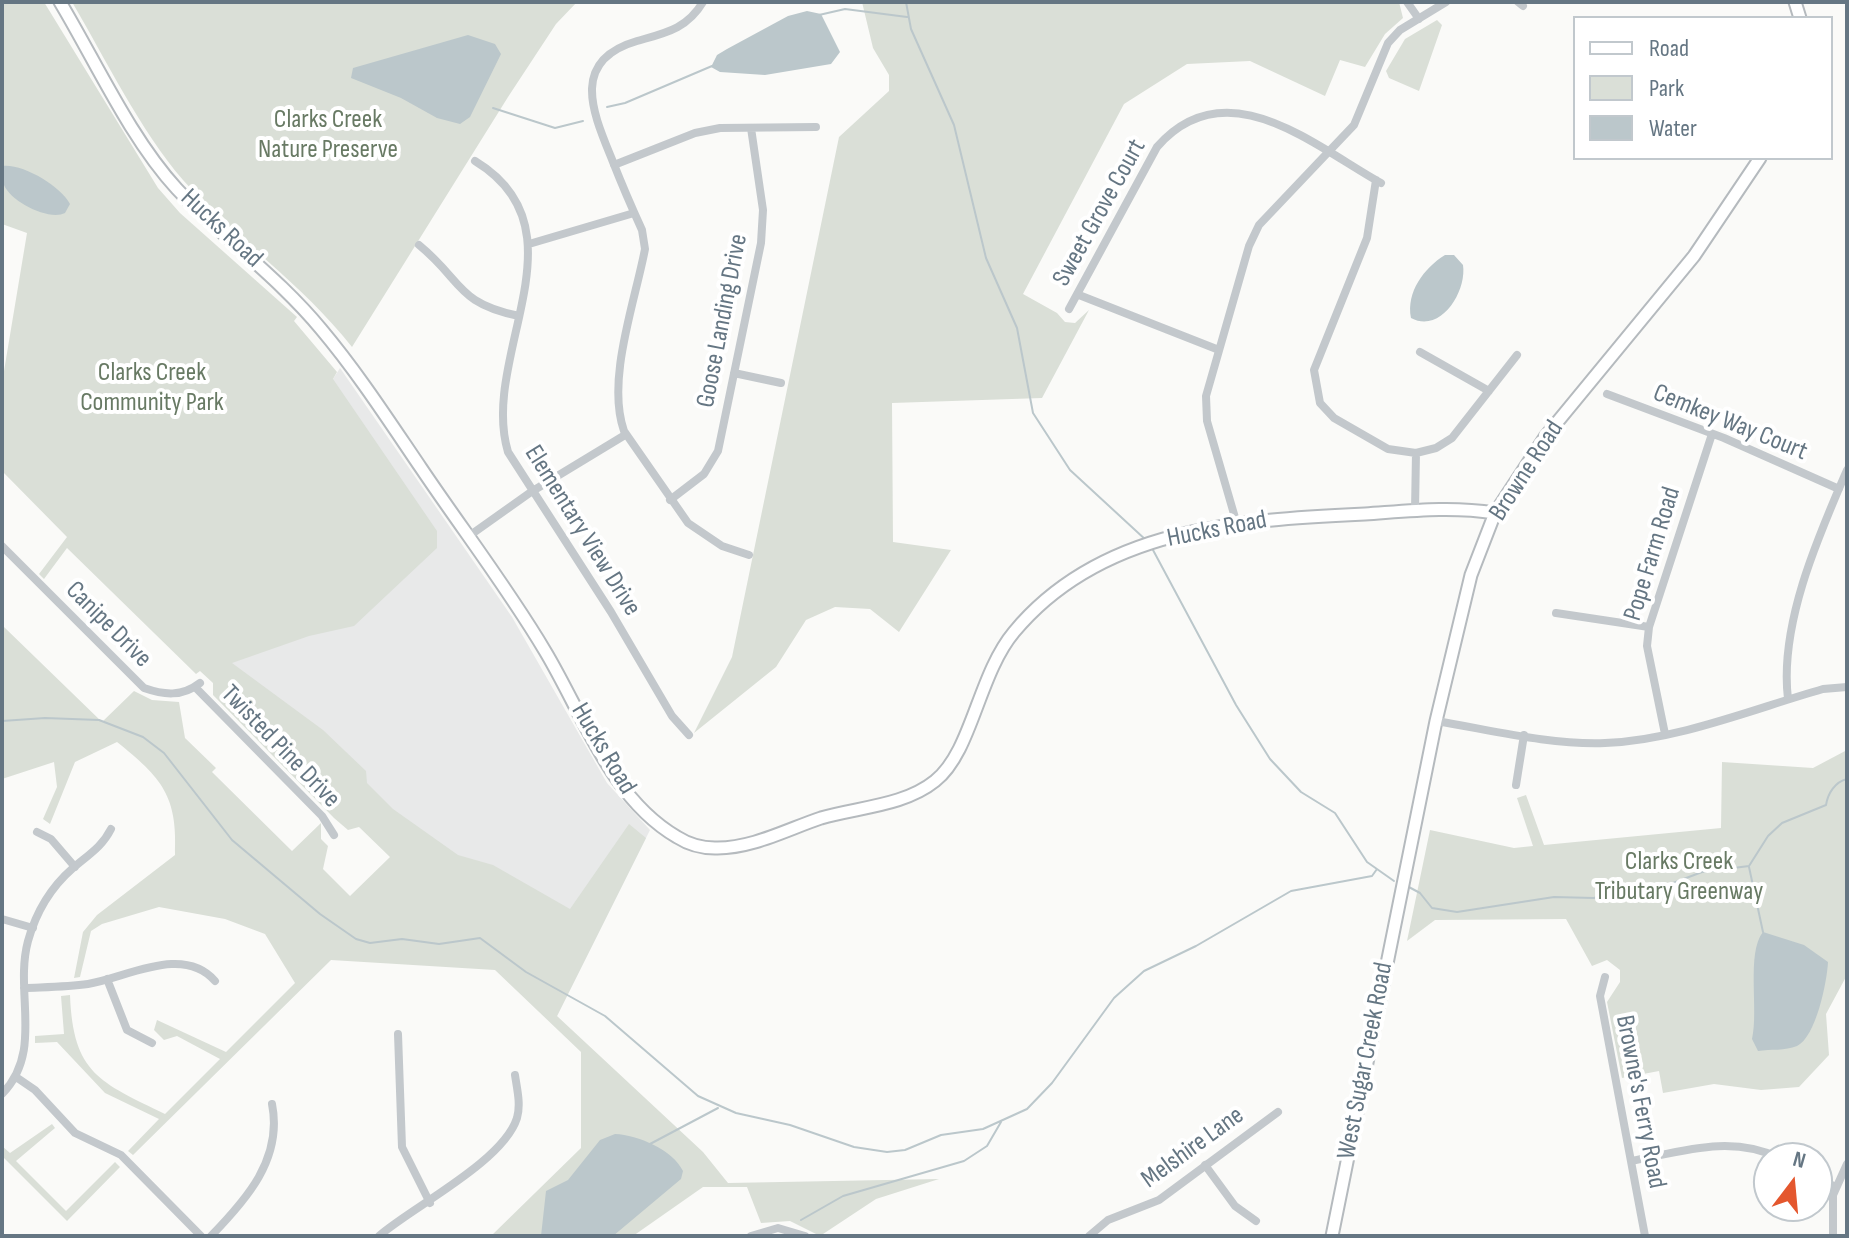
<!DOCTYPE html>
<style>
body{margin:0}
#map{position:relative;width:1849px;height:1238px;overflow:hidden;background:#fafaf8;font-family:"Sofia Sans Condensed",sans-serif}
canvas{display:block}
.frame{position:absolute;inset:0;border:4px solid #657683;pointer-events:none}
.legend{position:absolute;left:1573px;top:16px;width:260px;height:144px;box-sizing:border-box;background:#fff;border:2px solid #c1c8cd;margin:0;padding:10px 14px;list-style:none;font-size:24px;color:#657683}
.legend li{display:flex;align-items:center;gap:16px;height:40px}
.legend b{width:40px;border:2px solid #c1c8cd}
.north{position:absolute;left:1753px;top:1142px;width:80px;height:80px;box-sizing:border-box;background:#fff;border:2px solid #c1c8cd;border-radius:50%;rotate:16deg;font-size:22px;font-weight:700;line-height:32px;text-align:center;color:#657683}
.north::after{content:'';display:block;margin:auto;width:28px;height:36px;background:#e4572e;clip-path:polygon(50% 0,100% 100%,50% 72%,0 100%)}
</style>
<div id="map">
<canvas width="1849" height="1238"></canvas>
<div class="frame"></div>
<ul class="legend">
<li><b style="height:10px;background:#fff"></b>Road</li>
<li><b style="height:22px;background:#dadfd7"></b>Park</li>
<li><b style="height:22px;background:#bbc7cb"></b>Water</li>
</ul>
<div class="north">N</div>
</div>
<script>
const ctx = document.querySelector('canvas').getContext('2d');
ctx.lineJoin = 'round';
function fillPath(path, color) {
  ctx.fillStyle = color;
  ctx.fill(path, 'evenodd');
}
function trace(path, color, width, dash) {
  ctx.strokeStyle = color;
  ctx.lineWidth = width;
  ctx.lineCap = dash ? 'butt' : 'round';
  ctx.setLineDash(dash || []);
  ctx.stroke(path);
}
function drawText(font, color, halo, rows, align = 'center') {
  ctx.font = font + ' "Sofia Sans Condensed",sans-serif';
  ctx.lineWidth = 8;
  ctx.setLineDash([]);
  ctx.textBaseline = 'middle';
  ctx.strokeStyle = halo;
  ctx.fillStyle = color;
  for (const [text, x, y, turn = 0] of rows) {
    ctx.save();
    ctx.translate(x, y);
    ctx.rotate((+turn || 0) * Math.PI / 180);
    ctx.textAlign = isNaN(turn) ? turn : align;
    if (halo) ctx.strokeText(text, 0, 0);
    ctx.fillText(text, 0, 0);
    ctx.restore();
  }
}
const built = new Path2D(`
 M340 368 512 617 607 783 650 830 557 1016 169 639Z`);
const green = new Path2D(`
 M2 2H44L158 188 180 213 297 317 294 321 337 372 333 379 437 531V548L354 626 309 636 232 663 323 730 366 771 367 783 393 809 458 855 493 865 570 909 629 824 646 838 557 1016 703 1152 728 1183 939 1179 876 1199 820 1236 790 1221 761 1223 747 1187H703L633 1236H491L581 1148V1052L495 970 331 960 133 1155 128 1151 159 1119 105 1093 57 1042 35 1043V1036L64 1034 61 996 70 995C73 1074 100 1082 165 1114L220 1059 177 1036 164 1040 154 1030 157 1020 226 1052 295 983 265 934 225 919 159 907 102 924 91 931 80 977 74 978 83 932 97 915 175 855C178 796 162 778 117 742L75 762 50 824 43 819 57 787 54 762 2 779 4 627 102 722 134 691 152 700 179 702 185 738 216 768 212 772 292 851 321 823V839L328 846 323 869 350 896 390 857 359 827 348 830 334 818 213 695V683L200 671 196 674 67 548 44 579 39 574 67 537 2 471V383L27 233 2 224Z
 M72 2H577L556 24 508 97 352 347C301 282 237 241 183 180 141 132 105 58 72 2Z
 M862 2H1399L1403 18 1385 34 1365 67 1340 60 1325 96 1250 61 1187 64 1124 104 1023 294 1057 313 1065 322 1075 323 1089 310 1042 398 892 403 893 542 951 550 899 632 870 609 835 607 806 620 776 667 694 733 732 657 839 137 889 91V75L873 48Z
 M1437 20 1442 25 1419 91 1389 78 1386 71 1405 39Z
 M1847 750V975L1826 1014 1829 1055 1799 1087 1761 1090 1714 1084 1663 1093 1659 1071 1622 1078 1607 1002 1620 982V970L1607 960 1592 966 1566 919 1435 920 1407 941 1430 830 1514 848 1533 846 1517 798 1526 795 1544 845 1721 828 1722 762 1813 768Z
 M52 1124 55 1128 16 1161 66 1211 115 1162 120 1167 67 1221 2 1156V1146L10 1153Z`);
const water = new Path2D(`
 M807 11 821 14 840 52 831 64 765 75 720 72 711 67 717 55 727 49 788 16Z
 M468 35 495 44 501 54 470 117 460 124 437 118 401 98 351 78 353 68Z
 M2 166C22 163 61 186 70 204L65 213C49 221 11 202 4 185 1 179 2 172 2 166Z
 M1445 255H1454L1463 265C1467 291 1441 334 1411 318 1406 292 1424 268 1445 255Z
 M1763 932 1804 945 1828 962C1827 982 1816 1037 1797 1046 1785 1051 1771 1049 1758 1051L1752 1039C1759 1010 1746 953 1763 932Z
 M615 1134C638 1135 673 1150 683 1171L681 1179 613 1236H541L546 1191 568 1180 600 1140Z`);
const stream = new Path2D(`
 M906 2 911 29 954 125 986 258 1017 328 1033 413 1070 470 1147 541
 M819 15 845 9 907 17
 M607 107 625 103 712 66
 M493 108 555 128 583 121
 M1153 550 1236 705 1270 759 1301 792 1335 813 1367 862 1394 881
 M2 721 45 718 99 720 143 737 164 753 232 840 320 914 356 939 370 943 402 939 439 944 480 938 526 972 605 1016 698 1096 736 1113 790 1125 854 1147 887 1152 905 1150 941 1135 983 1129 1027 1109 1052 1083 1114 998 1144 971 1196 946 1291 891 1372 876 1377 869
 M1749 867 1763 932
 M1407 886 1420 893 1432 908 1457 912 1554 897 1594 898 1626 887 1660 888 1702 872 1749 866 1768 836 1782 823 1826 805C1828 793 1835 782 1847 779
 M650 1144 718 1108
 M801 1220 843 1196 964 1161 987 1146 1001 1122`);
const minor = new Path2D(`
 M703 2C687 29 665 33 637 41 568 61 594 115 613 162 622 185 632 208 642 230L645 249C635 302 606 380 624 431L688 523 722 546 749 555
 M1407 2 1419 19
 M1518 2 1523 6
 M475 161C589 230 479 356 508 452L611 612 672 716 689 735
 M614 165 695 133 720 128 816 127
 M1376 180 1367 238 1314 370 1320 403 1334 418 1388 449 1416 453 1436 448 1452 438 1517 355
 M529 244 634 213
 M419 245C463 281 456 303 519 316
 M1079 295 1219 350
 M1069 309 1157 147C1226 68 1313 145 1381 183
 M1420 352 1489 391
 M734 373 781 383
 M1607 394 1724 438 1839 489
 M670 500 704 474 718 451 761 243 763 210 751 128
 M1415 510 1416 453
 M1236 521 1207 421 1206 396 1249 246 1259 225 1354 125 1388 43 1400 30 1446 2
 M469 536 531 492 625 435
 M2 546 144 688C164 695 182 697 200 683
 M1556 613 1649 627
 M195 687 322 816 334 835
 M1788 699C1779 625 1818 537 1847 470
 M1436 721C1491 730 1549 745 1605 743 1678 740 1753 709 1823 689L1847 687
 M1665 734 1647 646 1649 627 1712 434
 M1516 785 1524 735
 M37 832 51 839 75 867
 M2 919 33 928
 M1605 977 1600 996 1645 1236
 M107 979 127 1030 152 1043
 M24 988C46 987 67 987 88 984 126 978 183 944 215 981
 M398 1034 402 1147 430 1203
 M16 1077 35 1090 75 1133 121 1155 201 1236
 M2 1094C44 1051 14 993 28 941 36 912 50 888 73 868 88 855 102 847 111 829
 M1631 1161C1680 1152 1731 1134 1779 1158
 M1205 1165 1235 1206 1256 1221
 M1817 1178 1836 1187
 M211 1236C246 1200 283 1159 272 1104
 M379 1236C412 1207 503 1162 517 1118 521 1104 517 1089 515 1075
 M751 1236 778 1228 805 1236
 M1089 1236 1108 1220 1159 1200 1278 1112
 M1833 1236V1195L1847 1164`);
const major = new Path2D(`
 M60 2C96 62 130 138 177 189 223 238 278 277 321 329 358 373 389 421 421 468 462 529 507 587 545 651 583 714 610 798 677 837 688 844 702 848 715 848 751 849 788 829 821 818 858 807 904 806 935 781 972 752 978 675 1014 632 1101 527 1240 520 1365 514 1409 511 1450 506 1495 513
 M1795 2 1800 18
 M1332 1236 1436 721 1471 575 1495 513 1545 437 1694 256 1760 158`);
const parkNames = [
 ["Clarks Creek",328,120],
 ["Nature Preserve",328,150],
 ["Clarks Creek",152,373],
 ["Community Park",152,403],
 ["Clarks Creek",1679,862],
 ["Tributary Greenway",1679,892]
];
const streetNames = [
 ["Sweet Grove Court",1100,213,-61],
 ["Hucks Road",221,229,43],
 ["Goose Landing Drive",723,321,-79],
 ["Cemkey Way Court",1730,423,22],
 ["Browne Road",1527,471,-57],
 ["Hucks Road",1217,530,-11],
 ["Elementary View Drive",582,531,58],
 ["Pope Farm Road",1653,554,-73],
 ["Canipe Drive",108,625,45],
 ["Twisted Pine Drive",280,747,46],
 ["Hucks Road",603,749,59],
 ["West Sugar Creek Road",1366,1061,-79],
 ["Browne's Ferry Road",1640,1102,79],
 ["Melshire Lane",1193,1148,-36]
];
fillPath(built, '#e8e9e9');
fillPath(green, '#dadfd7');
fillPath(water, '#bbc7cb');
trace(stream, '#bbc7cb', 2);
trace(major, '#b5babe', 15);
trace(minor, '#c3c8cc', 8);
trace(major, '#fff', 11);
drawText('26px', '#687a64', '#fff', parkNames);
drawText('26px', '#657683', '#fff', streetNames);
</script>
